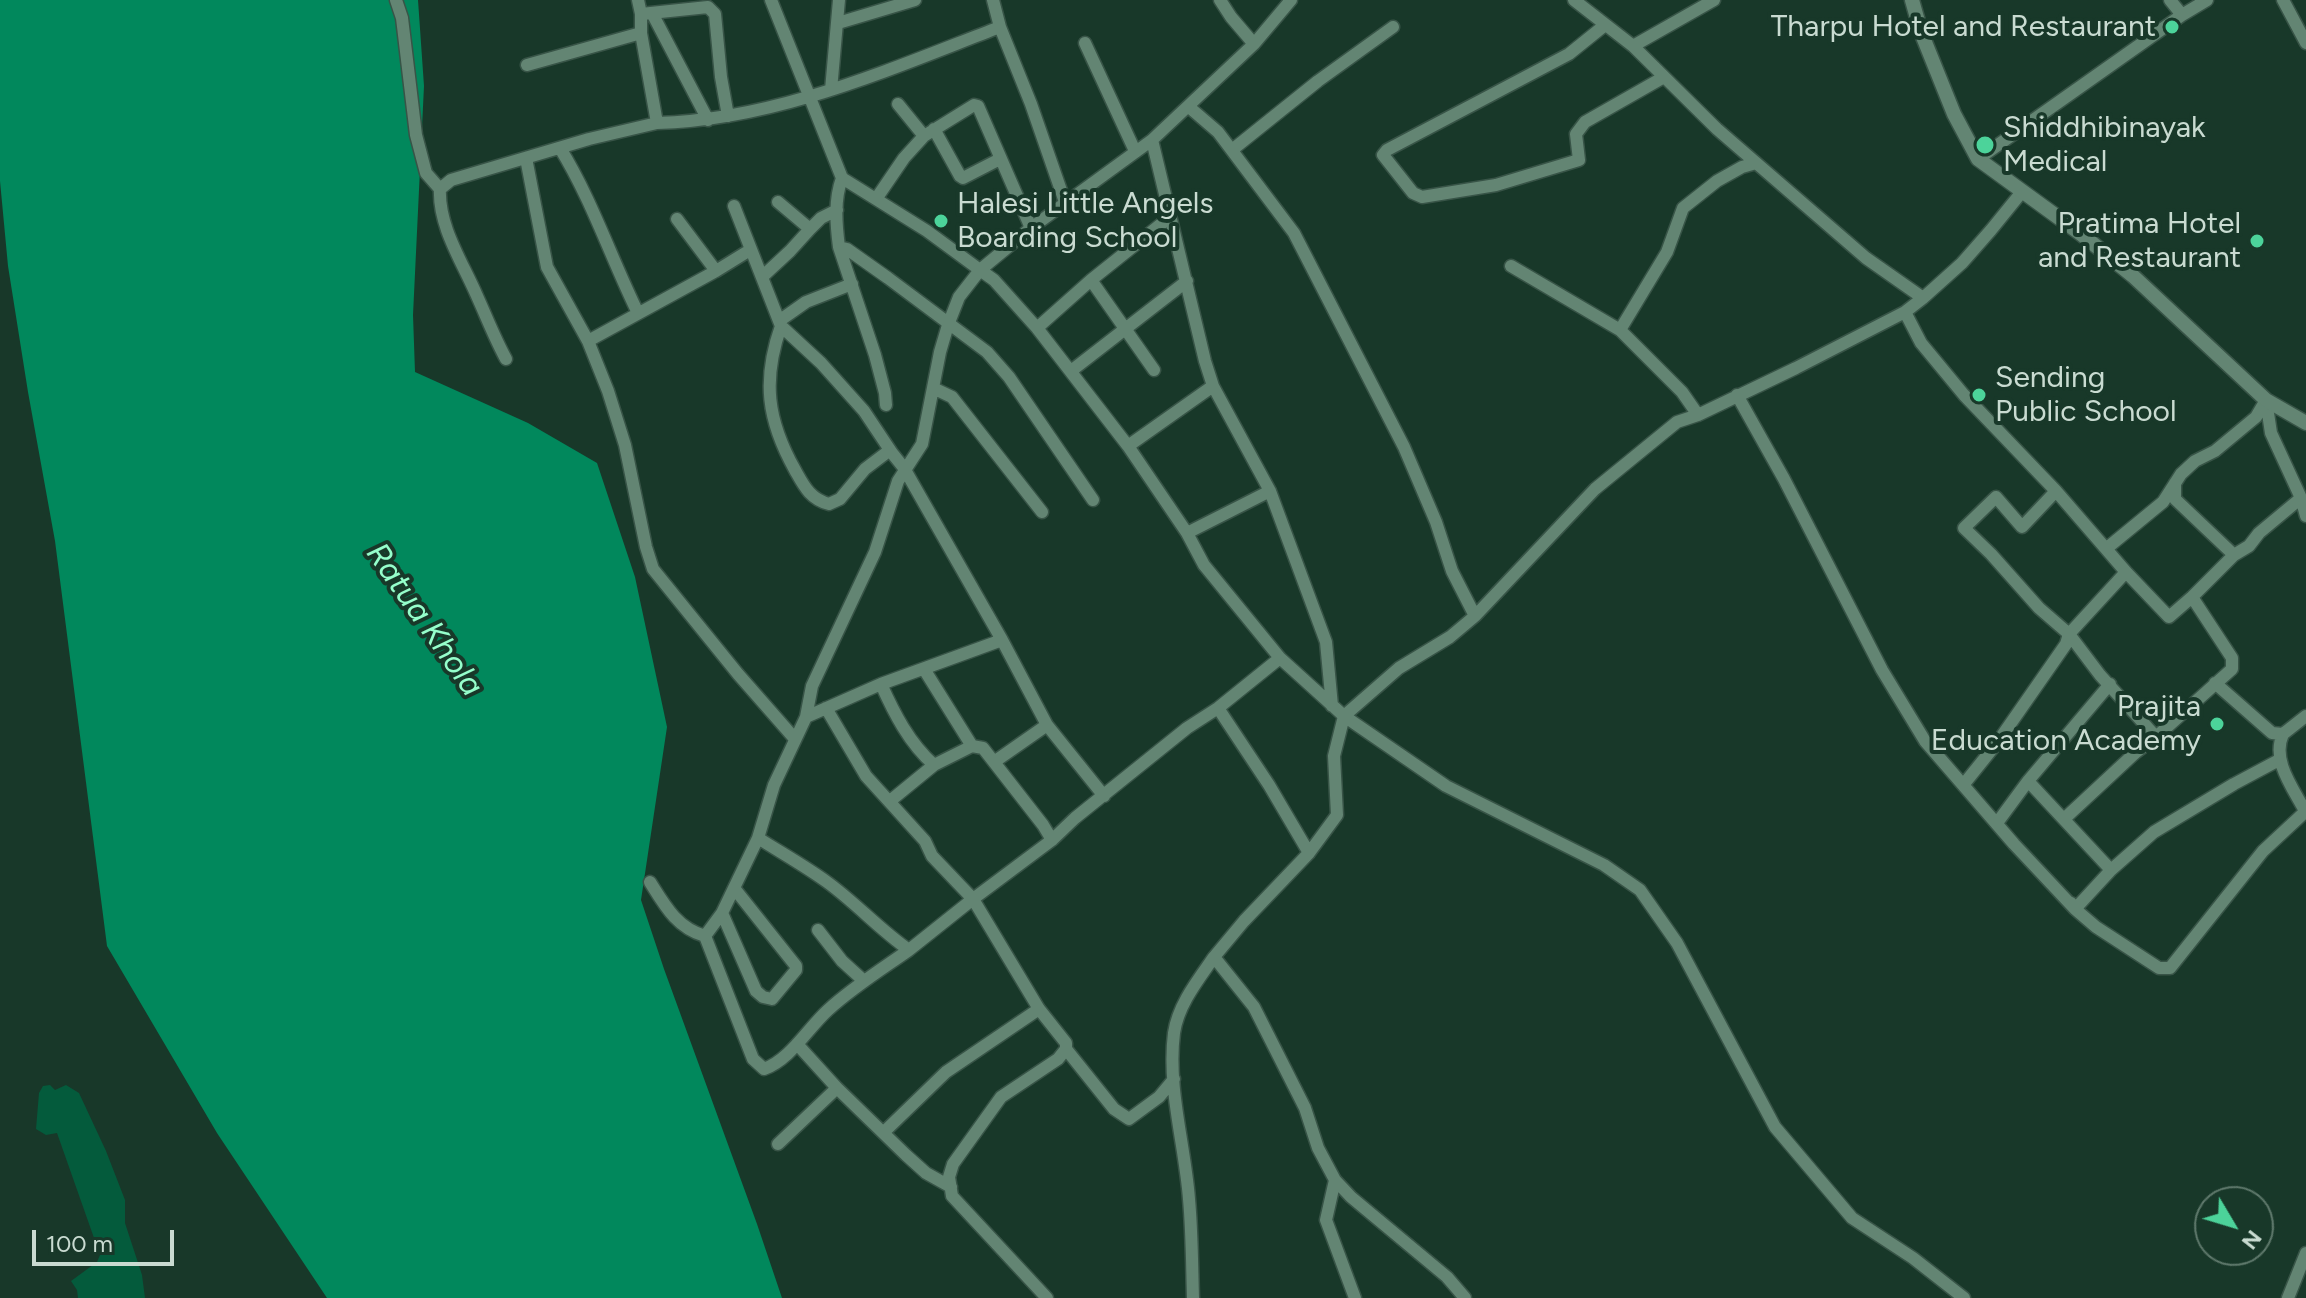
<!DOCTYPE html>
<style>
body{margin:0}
#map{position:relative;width:2306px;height:1298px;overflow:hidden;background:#183829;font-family:Figtree,sans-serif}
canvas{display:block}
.north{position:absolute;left:2194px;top:1186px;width:80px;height:80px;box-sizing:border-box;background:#183829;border:2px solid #5f796c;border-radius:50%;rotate:128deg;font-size:22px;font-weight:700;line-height:32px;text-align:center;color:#c9dbd1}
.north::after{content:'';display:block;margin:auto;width:28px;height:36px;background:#4cd39a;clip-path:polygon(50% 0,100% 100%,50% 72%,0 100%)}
.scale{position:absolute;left:32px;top:1230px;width:142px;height:36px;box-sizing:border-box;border:4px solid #c9dbd1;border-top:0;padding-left:10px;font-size:24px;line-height:28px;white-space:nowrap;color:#c9dbd1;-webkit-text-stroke:6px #183829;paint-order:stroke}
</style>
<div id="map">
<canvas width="2306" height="1298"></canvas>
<div class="north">N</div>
<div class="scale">100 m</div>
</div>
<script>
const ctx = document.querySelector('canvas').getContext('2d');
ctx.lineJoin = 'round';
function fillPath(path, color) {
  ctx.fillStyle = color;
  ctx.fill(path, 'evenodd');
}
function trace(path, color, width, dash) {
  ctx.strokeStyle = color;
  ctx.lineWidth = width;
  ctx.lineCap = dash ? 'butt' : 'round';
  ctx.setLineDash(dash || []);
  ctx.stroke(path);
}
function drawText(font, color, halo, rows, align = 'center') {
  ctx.font = font + ' Figtree,sans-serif';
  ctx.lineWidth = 8;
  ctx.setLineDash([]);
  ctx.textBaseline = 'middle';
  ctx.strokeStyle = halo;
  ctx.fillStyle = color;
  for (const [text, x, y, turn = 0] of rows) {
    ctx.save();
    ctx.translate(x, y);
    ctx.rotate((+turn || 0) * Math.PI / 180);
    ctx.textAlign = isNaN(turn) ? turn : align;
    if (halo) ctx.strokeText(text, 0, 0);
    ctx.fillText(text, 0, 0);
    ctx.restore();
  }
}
const green = new Path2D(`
 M50 1085 55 1090 66 1085 79 1093 106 1151 125 1200V1223L142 1275 145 1298H78L77 1290 71 1281 97 1262 100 1255 57 1133 46 1135 36 1129 39 1093 43 1086Z`);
const water = new Path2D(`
 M0 0H418L424 86 413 315 415 372 528 423 597 463 635 577 667 727 641 900 664 969 757 1224 782 1298H327L217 1133 107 946 55 541 28 392 8 266 0 181Z`);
const minor = new Path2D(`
 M396 0 402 18 416 135 426 173 440 189
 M638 0 641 14V33L657 123C776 120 890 69 1000 27
 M771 0 842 178 927 231 980 270 1031 228 1152 140 1254 44 1291 0
 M993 0 1000 27 1031 104 1065 202
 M1220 0 1231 17 1254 44
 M1574 0 1633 46 1717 129 1866 258 1923 298
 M2170 0 2182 15
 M2283 0 2306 43
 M652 13 708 120
 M641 14 708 7 715 14 721 77 728 116
 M838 23 915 0
 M1605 25 1569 54 1387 150 1383 155 1413 193 1422 197 1496 185 1579 160 1576 134 1585 122 1664 77
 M1085 43 1135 151
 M1633 46 1714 0
 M527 65 641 33
 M831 90 839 0
 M898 104 924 136
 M1189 107 1218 132 1294 233 1404 447 1436 522 1452 571 1475 616
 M934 129 960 176 963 178 1000 159
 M1152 140 1205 361 1213 386 1270 491 1326 642 1332 706
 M560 148C592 200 611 258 638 313
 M1232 150 1318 81 1393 27
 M526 158 547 267 588 341 608 391 625 445 646 547 653 569 738 674 795 739
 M1978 159 2182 15 2207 0
 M842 178C834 200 836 224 839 247L875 355 885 393 886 405
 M876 199 904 158 924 136 974 105 978 106 1031 228
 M778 202 810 229 821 218 837 210
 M734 206 781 326 821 363 864 411 892 453 904 468 1002 640 1047 725 1104 796
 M677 219 716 271
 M839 247 847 249 888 278 987 352 1009 377 1093 500
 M1511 266 1620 330 1682 392 1698 415
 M762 277 790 251 810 229
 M1091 280 1154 370
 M1905 312 1921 343 1964 395 2056 491 2126 572 2169 617 2192 597 2234 555 2249 546 2259 533 2301 498
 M779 321 806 302 852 284
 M781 326C762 380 767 420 795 470 804 486 810 499 829 504L840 499 865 469 890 450
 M1037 328 1091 280 1170 217
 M1620 330 1667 252 1683 208 1717 181 1742 167 1756 163
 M588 341 716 271 750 250
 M506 359C495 339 487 318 477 296 463 263 438 226 440 189L451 180 589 139 657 123
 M1071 371 1187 281
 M933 388 952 397 1042 512
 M1737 395 1784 479 1882 670 1925 741 2014 844 2075 909 2096 927 2159 968H2170L2263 851 2306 811
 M1128 446 1213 386
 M2175 483V499L2234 555
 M2056 491 2022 527 1996 497 1964 528 1991 554 2039 608 2069 634 2100 675 2156 737
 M1187 533 1270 491
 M2107 548 2163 502 2181 474 2195 461 2215 451 2256 417 2266 400 2271 433 2301 498 2306 516
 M924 669 972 746
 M2215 683 2272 733 2283 734C2271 760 2293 788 2305 811
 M881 684C894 713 909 743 934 765L972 746 983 748 1043 825 1052 840
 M1218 708 1269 785 1309 853
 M806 717 881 684 1002 640
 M2283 734 2306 716
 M994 762 1047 725
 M2028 781 2111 870 2154 832 2234 784 2279 760
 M1964 784 1997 743 2066 644 2069 634 2126 572
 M890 801 934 765
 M2064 819 2135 753 2156 737 2232 669V658L2192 597
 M1997 823 2028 781 2110 684
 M758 838C780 852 805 866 827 882 856 903 880 930 909 950L973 899 932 856 925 841 866 776 826 708
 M650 882C665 906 677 928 705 936
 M2071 903 2075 909 2111 870
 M722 913 756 991 763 997 772 999 796 970V966L734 888
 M818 930 842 961 864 981
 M705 936 722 913 758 838 774 785 806 717 812 686 875 552 898 481 922 444 940 352 948 325 959 297 980 270 994 280 1037 328 1128 446 1187 533 1204 565 1280 658 1344 716 1446 786 1604 865 1640 890 1677 943 1775 1127 1852 1218 1913 1258 1964 1298
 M705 936 753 1059 764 1069C790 1060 808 1028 828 1010 853 987 882 969 909 950
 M797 1044 837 1088 906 1155 926 1173 951 1187
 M1066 1049 1114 1109 1129 1119 1159 1097 1174 1079
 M884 1132 946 1072 1039 1009
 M778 1144 837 1088
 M1335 1180 1351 1197 1447 1277 1465 1298
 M1047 1298 952 1196 949 1177 953 1164 1001 1097 1058 1059 1066 1049V1043L1039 1009 973 899 1052 840 1075 818 1187 728 1218 708 1280 658
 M1193 1298C1192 1265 1192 1232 1189 1199 1185 1145 1167 1088 1174 1033 1178 1005 1198 980 1214 957
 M1355 1298 1326 1220 1335 1180 1318 1148 1305 1108 1254 1007 1214 957 1244 921 1309 853 1337 815 1334 756 1344 716 1399 668 1450 637 1475 616 1595 489 1677 422 1698 415 1796 368 1905 312 1923 298 1962 263 1991 230 2021 193
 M2288 1298 2306 1253`);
const tertiary = new Path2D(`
 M1912 0 1921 32 1954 114 1978 159 2081 234 2133 276 2266 400 2306 423`);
const markers = [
 [2172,27,8,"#4cd39a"],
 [1985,145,10,"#4cd39a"],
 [941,221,8,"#4cd39a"],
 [2257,241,8,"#4cd39a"],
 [1979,395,8,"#4cd39a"],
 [2217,724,8,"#4cd39a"]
];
const poiNames = [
 ["Tharpu Hotel and Restaurant",2156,27],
 ["Shiddhibinayak",2003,128,"left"],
 ["Medical",2003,162,"left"],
 ["Halesi Little Angels",957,204,"left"],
 ["Boarding School",957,238,"left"],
 ["Pratima Hotel",2241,224],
 ["and Restaurant",2241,258],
 ["Sending",1995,378,"left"],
 ["Public School",1995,412,"left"],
 ["Prajita",2201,707],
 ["Education Academy",2201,741]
];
const waterNames = [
 ["Ratua Khola",424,620,55]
];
fillPath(green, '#045b3c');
fillPath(water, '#01885c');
trace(minor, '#385447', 15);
trace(tertiary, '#385447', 17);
trace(minor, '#638573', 12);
trace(tertiary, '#638573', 14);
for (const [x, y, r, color] of markers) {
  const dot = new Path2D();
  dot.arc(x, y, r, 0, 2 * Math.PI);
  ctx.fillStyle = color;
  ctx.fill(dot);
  trace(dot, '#183829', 3);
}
drawText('30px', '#c9dbd1', '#183829', poiNames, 'right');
drawText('italic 32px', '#95fecb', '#183829', waterNames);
</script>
